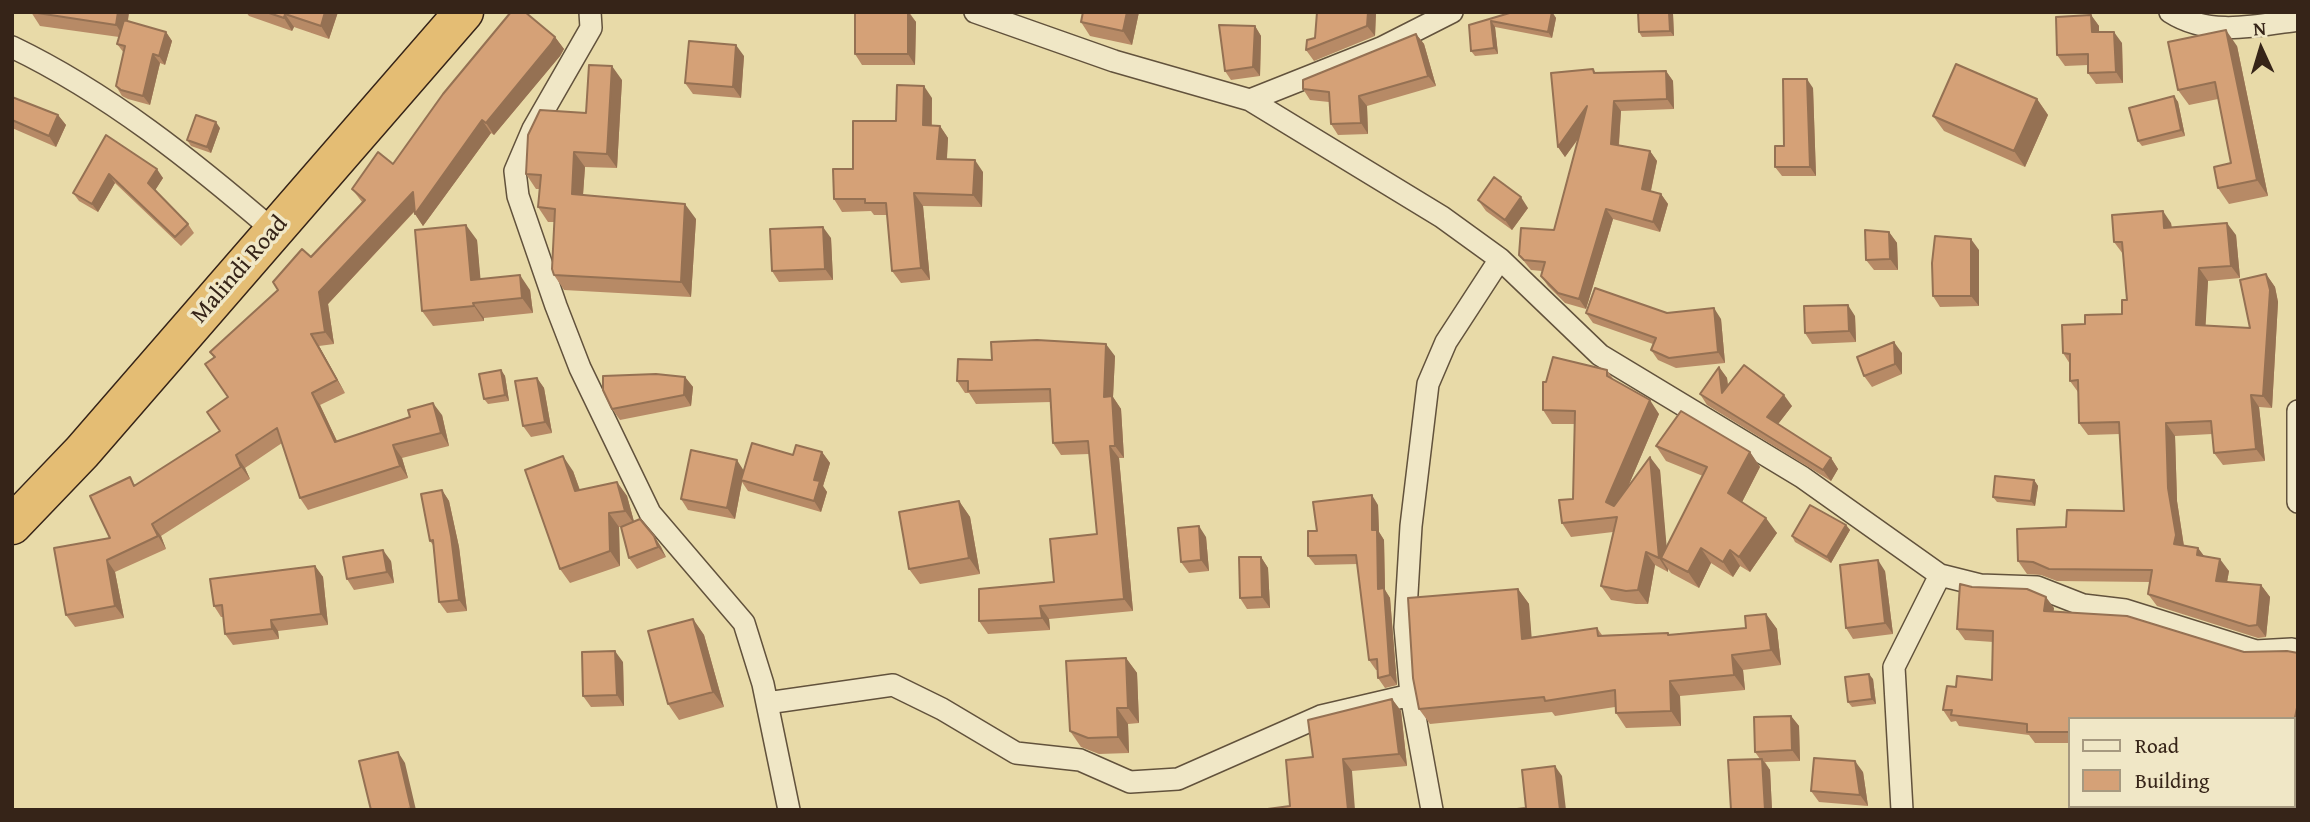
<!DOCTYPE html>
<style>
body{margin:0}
#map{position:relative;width:2310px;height:822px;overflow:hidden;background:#e8daa8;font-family:"Gentium Book Plus",serif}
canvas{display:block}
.frame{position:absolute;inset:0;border:14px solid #362418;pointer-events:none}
.legend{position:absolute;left:2068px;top:717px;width:228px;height:91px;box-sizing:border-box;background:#f0e7c6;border:2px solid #a69980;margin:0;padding:9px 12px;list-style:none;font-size:21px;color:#362418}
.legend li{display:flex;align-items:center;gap:14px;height:35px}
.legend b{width:35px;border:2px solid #a69980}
.north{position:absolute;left:2226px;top:14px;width:70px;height:70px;-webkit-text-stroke:5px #f0e7c6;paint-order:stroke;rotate:356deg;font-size:19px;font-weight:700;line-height:28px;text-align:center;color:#362418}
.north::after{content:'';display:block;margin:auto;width:24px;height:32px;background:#362418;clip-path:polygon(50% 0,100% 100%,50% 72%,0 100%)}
</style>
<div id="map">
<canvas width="2310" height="822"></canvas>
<div class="frame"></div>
<ul class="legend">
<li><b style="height:9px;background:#f0e7c6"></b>Road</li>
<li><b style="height:19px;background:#d5a177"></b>Building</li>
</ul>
<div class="north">N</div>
</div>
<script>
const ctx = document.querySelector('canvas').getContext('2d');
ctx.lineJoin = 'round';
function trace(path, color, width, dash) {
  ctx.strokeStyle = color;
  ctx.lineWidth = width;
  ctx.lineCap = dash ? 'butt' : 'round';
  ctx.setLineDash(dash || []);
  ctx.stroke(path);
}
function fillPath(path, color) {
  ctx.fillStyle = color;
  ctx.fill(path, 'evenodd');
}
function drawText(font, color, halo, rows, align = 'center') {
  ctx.font = font + ' "Gentium Book Plus",serif';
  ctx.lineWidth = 7;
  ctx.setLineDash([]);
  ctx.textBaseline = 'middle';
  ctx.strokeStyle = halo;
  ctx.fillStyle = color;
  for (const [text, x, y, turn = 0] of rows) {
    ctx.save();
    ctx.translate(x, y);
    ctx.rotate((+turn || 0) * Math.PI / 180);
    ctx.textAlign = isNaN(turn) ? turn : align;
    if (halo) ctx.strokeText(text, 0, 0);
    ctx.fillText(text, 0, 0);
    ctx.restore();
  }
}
const street = new Path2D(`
 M590 12 591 28 533 129 515 171 518 196 556 306 580 368 650 513 744 623 763 684 789 810
 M975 12 1114 61 1250 100 1381 48 1452 12
 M2170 12C2209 37 2255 26 2298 20
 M12 47C108 93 194 162 274 231
 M1250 100 1442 217 1500 259 1600 355 1802 477 1940 575 1980 585 2037 587 2083 605 2125 610 2256 651 2292 649
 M2298 411V502
 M767 703 893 685 942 709 1016 753 1080 760 1130 782 1178 779 1321 716 1411 695
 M1432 810 1411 695 1405 627 1411 526 1428 384 1446 342 1500 259
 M1902 810 1894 667 1940 575`);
const highway = new Path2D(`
 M12 525 82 452 464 12`);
const wall = new Path2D(`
 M31 12H129L128 21 166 32 172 41 165 65 160 63 150 105 128 99 122 96 116 86 124 53 117 44 119 37 40 26Z
 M246 12H338L329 39 294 27 292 31 249 16Z
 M855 12H909L916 22 915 65H862L855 54Z
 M1139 12 1132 45 1090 36 1081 22Z
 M1317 12H1376L1375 36 1314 61 1306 50 1315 38Z
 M1552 12 1556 18 1552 38 1495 27 1498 54 1475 56 1471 51 1469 25Z
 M1673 14 1674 36 1642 37 1639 32Z
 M2091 15 2099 26V32L2122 43 2123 83 2096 84 2088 73V65L2065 66 2057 55Z
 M1255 26 1261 36 1260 76 1231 80 1225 71Z
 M1416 34 1424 44 1436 86 1367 106 1368 134 1338 135 1331 124 1329 102 1310 100 1303 89Z
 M555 37 564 49 560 56 494 135 491 133 423 226 415 214V211L328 304 334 344 319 346 345 393 320 405 337 441 442 415 449 446 402 458 408 478 308 510 300 498 282 443 245 468 250 479 161 536 166 549 115 572 124 618 75 627 66 615 110 538 136 485 220 431 228 397 214 358 210 352 278 290 362 202 352 189 393 164Z
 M2237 46 2268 196 2229 204 2218 188 2231 163 2218 99 2189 105 2178 90Z
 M744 56 741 98 693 94 685 83Z
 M1593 69 1596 73 1666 71 1673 81 1674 109 1621 111 1619 145 1650 151 1657 161 1651 191 1661 194 1668 204 1660 232 1613 219 1586 309 1565 303 1548 286 1541 276 1542 271 1531 270 1519 255 1554 230 1579 138 1565 157 1558 147Z
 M622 80 617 168 585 167 583 195 696 219 691 297 564 290 554 275V222H548L538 207 540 189H536L526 174 586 113Z
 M1813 88 1816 176H1782L1775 167 1784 146Z
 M2174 96 2178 102 2185 136 2142 146 2138 141Z
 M12 97 58 115 66 125 56 147 12 128Z
 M932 98V125L940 126 948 138 947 159 983 172 982 207 923 206 930 280 901 283 892 271 887 215H874L871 211 842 212 834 199 853 169 896 121Z
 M2037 99 2048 115 2025 167 1944 131 1933 116Z
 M220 128 211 153 191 146 187 140Z
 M106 135 163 178 155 190 188 224 194 233 181 246 115 183 98 212 79 201 73 193Z
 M1478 200 1528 208 1512 230 1486 211Z
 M2171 223 2172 228 2236 235 2240 278 2208 281 2205 325 2250 328 2266 274 2275 287 2278 302 2272 408 2259 407 2265 461 2223 465 2214 453 2212 434 2175 436 2177 501 2184 546 2198 548 2204 556 2229 571 2227 582 2261 585 2270 597 2266 637 2258 638 2157 606 2148 594 2150 582 2057 581 2041 575 2027 574 2018 561 2066 527 2124 511 2120 434 2088 435 2079 423 2078 392 2070 381V364L2063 353 2085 324 2122 314 2127 300 2123 254 2114 242Z
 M1889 232 1897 243 1898 270H1874L1866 260Z
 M831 238 833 280 779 282 772 271Z
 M477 240 480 279 530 290 533 313 484 318V321L433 326 422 311Z
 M1979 250V306L1940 307 1933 296Z
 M1586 313H1667L1721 319 1725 363 1676 368 1658 360 1651 350 1653 344 1593 323Z
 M1855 316 1856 342 1812 344 1805 333Z
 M1902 353V374L1872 387 1864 376Z
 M1115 356 1113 397 1121 409 1124 458H1119L1133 611 1049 619 1050 630 988 634 979 621 1054 582 1097 534 1089 454 1061 455 1053 443 1051 402 976 404 969 393H965L957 381 992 360Z
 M1719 367 1727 378 1728 385 1792 406 1778 424 1831 458 1838 469 1831 481 1707 405 1700 394Z
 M501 370 505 376 509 401 488 404 484 399Z
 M1607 370 1614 380 1659 414 1627 489 1660 470 1666 547 1703 476 1666 461 1656 446 1750 452 1760 467 1742 502 1777 533 1750 572 1740 566 1733 577 1711 563 1699 588 1671 573 1668 569V572L1655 565 1648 604H1636L1611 600 1601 586 1613 532 1571 537 1562 523 1573 499 1575 424H1552L1543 410Z
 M685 377 693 387 691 406 620 420 612 409Z
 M537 378 544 388 552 433 531 437 523 426Z
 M822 452 830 463 823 486 827 492 821 512 748 491 742 482 735 519 688 510 681 499 744 470 793 455Z
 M573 471 580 490 617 482 627 496 634 522 654 536 661 547 666 557 637 569 629 558 621 527H619L620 566 570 583 560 569Z
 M2034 480 2038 486 2035 506 1997 502 1993 497Z
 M442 490 449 501 459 547 467 611 447 613 439 602 433 545 430 541Z
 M959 501 970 517 980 574 920 584 909 569Z
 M1378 505 1379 532 1384 540 1385 590 1390 598 1397 685 1385 688 1378 678V670H1376L1369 660 1358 564 1315 565 1308 556 1317 531Z
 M1846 525 1850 530 1831 563 1795 542 1792 536Z
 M1206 537 1209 571 1189 573 1181 562Z
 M1261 557 1268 568 1270 608 1247 609 1240 598Z
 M391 561 394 583 354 590 347 579Z
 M315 566 323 577 328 625 278 631 279 639 233 645 225 634 223 617H221L214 606Z
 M1885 571 1893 634 1853 639 1846 628Z
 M1972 587 2054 608 2053 612 2244 652 2298 653V757L2294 776V719L2070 743H2035L2029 735 1959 726 1956 721 1951 722 1943 710 1956 687 1992 680 1993 642 1965 640 1957 629Z
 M1518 589 1529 604 1531 637 1597 628 1602 635 1668 633 1670 635 1746 628 1766 614 1777 629 1781 665 1743 670 1745 690 1680 696 1681 726 1626 728 1616 713 1615 707 1555 716 1552 712 1430 724 1419 709Z
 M693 619 704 635 724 707 679 720 668 704Z
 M1126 658 1137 673 1139 723 1128 724 1129 753 1099 754 1081 747 1070 731Z
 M623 662 624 706 591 707 583 696Z
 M1873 679 1876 704 1852 707 1848 702Z
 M1392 699 1401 711 1407 766 1352 771 1290 806 1313 757Z
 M1791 716 1799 726 1800 761 1765 762 1770 770 1772 810H1731L1760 759 1755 752Z
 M1863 772 1868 806 1819 802 1811 791Z
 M2253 806H2281L2280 810H2270Z`);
const shadedWall = new Path2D(`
 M118 12H129L125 38 116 25Z
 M325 12H338L329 39 321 26Z
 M908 12 916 22 915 65 908 54Z
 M1127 12H1139L1132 45 1123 31Z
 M1368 12H1376L1375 36 1367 26Z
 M1552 12 1556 18 1552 38 1548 32Z
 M1669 12H1672L1673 14 1674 36 1670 31Z
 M285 14 294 27 292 31 284 18Z
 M2091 15 2099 26V43L2092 32Z
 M1491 21 1495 27 1498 54 1494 48Z
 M1255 26 1261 36 1260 76 1253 67Z
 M2226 30 2237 46 2268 196 2257 180Z
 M166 32 172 41 165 65 159 56Z
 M2114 32 2122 43 2123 83 2116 72Z
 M1416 34 1424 44 1436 86 1428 76Z
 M555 37 564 49 560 56 494 135 486 123Z
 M736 45 744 56 741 98 733 87Z
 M153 54 160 63 150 105 143 96Z
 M612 66 622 80 617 168 607 154Z
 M1666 71 1673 81 1674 109 1667 99Z
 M1807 79 1813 88 1816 176 1810 167Z
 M924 86 932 98 931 137 923 125Z
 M1359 96 1367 106 1368 134 1361 123Z
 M2174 96 2178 102 2185 136 2181 130Z
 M2037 99 2048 115 2025 167 2014 151Z
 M1614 101 1621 111 1618 154 1611 144Z
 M1587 106 1594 116 1565 157 1558 147Z
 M58 115 66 125 56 147 49 136Z
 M482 120 491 133 423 226 415 214Z
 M216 122 220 128 211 153 207 147Z
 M940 126 948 138 946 171 937 159Z
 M1650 151 1657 161 1649 199 1642 189Z
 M574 152 585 167 582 208 572 194Z
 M975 160 983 172 982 207 973 195Z
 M157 169 163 178 154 192 148 183Z
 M109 174 115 183 98 212 92 204Z
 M413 192 421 204 328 304 334 344 325 332 319 292Z
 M914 193 923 206 930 280 921 268Z
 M1661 194 1668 204 1660 232 1653 222Z
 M1521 197 1528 208 1512 230 1505 220Z
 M685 204 696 219 691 297 681 282Z
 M1606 209 1613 219 1586 309 1579 299Z
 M2163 211 2171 223 2173 241 2164 228Z
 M2227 223 2236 235 2240 278 2231 266Z
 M466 225 477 240 482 295 471 280Z
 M823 227 831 238 833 280 825 269Z
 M1889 232 1897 243 1898 270 1890 259Z
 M1971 239 1979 250V306L1971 296Z
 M2199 268 2208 281 2205 337 2196 325Z
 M2266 274 2275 287 2278 302 2272 408 2263 396Z
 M520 275 530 290 533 313 522 298Z
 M473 303 484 318V321L474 306Z
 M1848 305 1855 316 1856 342 1849 331Z
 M1714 308 1721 319 1725 363 1718 352Z
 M311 334 319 346 345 393 337 380Z
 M1894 342 1902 353V374L1895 364Z
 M1106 344 1115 356 1113 397 1121 409 1124 458 1115 446 1104 397Z
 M1719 367 1727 378 1730 404 1722 393Z
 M501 370 505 376 509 401 505 395Z
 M685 377 693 387 691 406 684 395Z
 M537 378 544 388 552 433 545 422Z
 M312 393 320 405 343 454 335 442Z
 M1784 395 1792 406 1775 428 1767 417Z
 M2251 395 2259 407 2265 461 2256 449Z
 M1650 400 1659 414 1616 515 1606 502Z
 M433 403 442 415 449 446 441 433Z
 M2166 423 2175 436 2177 501 2184 547 2174 544 2168 488Z
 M393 445 402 458 408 478 400 466Z
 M1110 446 1119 458 1133 611 1124 599Z
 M822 452 830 463 823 486 827 492 821 512 814 501V480Z
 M1750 452 1760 467 1739 508 1728 493Z
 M236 455 245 468 250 479 241 467Z
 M563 456 573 471 585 505 575 491Z
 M1650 457 1660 470 1668 562 1661 558 1668 569V572L1659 558Z
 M1831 458 1838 469 1831 481 1823 470Z
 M737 460 744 471 735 519 727 508Z
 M2034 480 2038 486 2035 506 2031 501Z
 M617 482 627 496 635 525 625 511Z
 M442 490 449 501 459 547 467 611 459 600Z
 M1372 495 1378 505 1379 532 1384 540 1385 590 1390 598 1397 685 1390 675 1378 589 1372 530Z
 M959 501 970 517 980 574 969 558Z
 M609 513 619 527 620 566 610 551Z
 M1766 518 1777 533 1750 572 1739 557Z
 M152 524 161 536 166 549 158 536Z
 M1846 525 1850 530 1831 563 1827 557Z
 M1199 526 1206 537 1209 571 1201 560Z
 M654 536 661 547 666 557 658 547Z
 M1701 548 1711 563 1699 588 1688 572Z
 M2198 548 2207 560 2197 555Z
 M383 550 391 561 394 583 387 572Z
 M1730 550 1740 566 1733 577 1723 562Z
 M1646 552 1655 565 1648 604 1638 590Z
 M1261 557 1268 568 1270 608 1262 597Z
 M2220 559 2229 571 2225 593 2216 581Z
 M107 560 115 572 124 618 115 606Z
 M1878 560 1885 571 1893 634 1885 623Z
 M315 566 323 577 328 625 321 614Z
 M2261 585 2270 597 2266 637 2257 625Z
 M1518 589 1529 604 1533 654 1522 639Z
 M2046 597 2054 608 2052 622 2044 611Z
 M1040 606 1049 619 1050 630 1042 618Z
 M1766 614 1777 629 1781 665 1771 650Z
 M693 619 704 635 724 707 713 692Z
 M271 620 278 631 279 639 272 629Z
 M615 651 623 662 624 706 617 695Z
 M1732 655 1743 670 1745 690 1734 675Z
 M1126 658 1137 673 1139 723 1128 708Z
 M1869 674 1873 679 1876 704 1872 699Z
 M1670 681 1680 696 1681 726 1671 711Z
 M1392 699 1401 711 1407 766 1399 754Z
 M2298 703V757L2294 776V722Z
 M1117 708 1128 724 1129 753 1118 737Z
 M1791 716 1799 726 1800 761 1792 750Z
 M398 752 405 763 416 810H412L411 808Z
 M1343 759 1352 771 1355 810H1348Z
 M1762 759 1770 770 1772 810H1765Z
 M1855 761 1863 772 1868 806 1860 795Z
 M1555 766 1562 776 1566 810H1560Z
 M2196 806H2203V810H2196Z`);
const building = new Path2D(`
 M31 12H118L116 25Z
 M266 12H325L321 26 285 14 284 18Z
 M511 12H525L555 37 551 44 486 123 482 120 415 214 413 192 319 292 325 332 311 334 337 380 312 393 335 442 410 417 408 410 433 403 441 433 393 445 400 466 300 498 277 428 236 455 241 467 152 524 158 536 107 560 115 606 66 615 54 548 110 538 90 496 130 477 134 486 220 431 207 412 228 397 205 364 215 357 210 352 278 290 273 282 302 249 311 257 365 200 352 189 378 152 393 164 443 94Z
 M855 12H908V54H855Z
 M1083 12H1127L1123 31 1081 22Z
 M1317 12H1368L1367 26 1306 50 1307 40 1315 38Z
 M1513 12H1552L1548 32 1491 21 1494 48 1471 51 1469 25Z
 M1638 12H1669L1670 31 1639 32Z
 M2091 15 2092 32H2114L2116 72 2088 73V54L2057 55 2056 17Z
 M124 20 166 32 159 56 153 54 143 96 121 90 116 86 125 46 117 44Z
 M1219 25 1255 26 1253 67 1225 71Z
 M2226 30 2257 180 2218 188 2214 167 2231 163 2215 82 2178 90 2168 42Z
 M1416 34 1428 76 1359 96 1361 123 1331 124 1329 92 1303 89V80Z
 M689 41 736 45 733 87 685 83Z
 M1956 64 2037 99 2014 151 1933 116Z
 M589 65 612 66 607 154 574 152 572 194 685 204 681 282 554 275 552 269 555 209 538 207 541 175 526 174 528 135 540 110 586 113Z
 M1593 69 1594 73 1666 71 1667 99 1614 101 1611 144 1650 151 1642 189 1661 194 1653 222 1606 209 1579 299 1558 293 1541 276 1545 262 1524 260 1519 255 1521 228 1554 230 1587 106 1558 147 1551 73Z
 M1783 79H1807L1810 167H1775V146H1784Z
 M897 85 924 86 923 125 940 126 937 159 975 160 973 195 914 193 921 268 892 271 886 203H865V199H834L833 169H853V121H896Z
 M2174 96 2181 130 2138 141 2129 108Z
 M12 97 58 115 49 136 12 120Z
 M196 115 216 122 207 147 187 140Z
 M106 135 157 169 148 183 188 224 175 237 109 174 92 204 73 193Z
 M1494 177 1521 197 1505 220 1478 200Z
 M2163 211 2164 228 2227 223 2231 266 2199 268 2196 325 2250 328 2240 280 2266 274 2270 290 2263 396 2251 395 2256 449 2214 453 2211 421 2166 423 2168 488 2176 535 2174 544 2198 548 2197 555 2220 559 2216 581 2261 585 2257 625 2249 626 2148 594 2152 570 2049 569 2033 562 2018 561 2017 529 2066 527 2067 510 2124 511 2119 422 2079 423 2078 380 2070 381V354L2063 353 2062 325 2085 324V315L2122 314V300H2127L2122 242H2114L2112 215Z
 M466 225 471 280 520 275 522 298 473 303 474 306 422 311 415 230Z
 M823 227 825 269 772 271 770 229Z
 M1865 230 1889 232 1890 259 1866 260Z
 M1935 236 1971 239V296H1933L1932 263Z
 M1595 288 1667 313 1714 308 1718 352 1669 358 1651 350 1656 338 1586 313Z
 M1848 305 1849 331 1805 333 1804 306Z
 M1037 340 1106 344 1104 397 1112 396 1115 446H1110L1124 599 1040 606 1042 618 979 621V589L1054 582 1050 539 1097 534 1088 441 1053 443 1050 389 968 391V381H957L958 359 992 360 991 342Z
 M1894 342 1895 364 1864 376 1857 357Z
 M1553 357 1607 370V376L1650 400 1606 502 1614 506 1650 457 1659 558 1646 552 1638 590 1626 591 1601 586 1617 517 1562 523 1559 500 1573 499 1575 411 1543 410V382H1546Z
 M1744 365 1784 395 1767 417 1831 458 1823 470 1700 394 1719 367 1722 393Z
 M501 370 505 395 484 399 479 374Z
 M656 374 685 377 684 395 612 409 603 390V376Z
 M537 378 545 422 523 426 515 381Z
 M1681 411 1750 452 1728 493 1766 518 1739 557 1730 550 1723 562 1701 548 1688 572 1661 558 1707 467 1656 446Z
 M752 443 793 455 796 445 822 452 814 480 820 481 814 501 741 480Z
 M691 450 737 460 727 508 681 499Z
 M563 456 575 491 617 482 625 511 609 513 610 551 560 569 525 470Z
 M1995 476 2034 480 2031 501 1993 497Z
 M442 490 451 536 459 600 439 602 433 540 430 541 421 494Z
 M1372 495V530H1377L1378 589 1384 588 1390 675 1378 678 1377 659 1369 660 1356 555 1308 556V531H1317L1313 502Z
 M959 501 969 558 909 569 899 512Z
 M1810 505 1846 525 1827 557 1792 536Z
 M640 519 654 536 658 547 629 558 621 527Z
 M1199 526 1201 560 1181 562 1178 528Z
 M383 550 387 572 347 579 343 557Z
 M1239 557H1261L1262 597 1240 598Z
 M1878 560 1885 623 1846 628 1840 565Z
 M315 566 321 614 271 620 272 629 225 634 222 605 214 606 210 579Z
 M1960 584 1972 587 2027 589 2046 597 2044 611 2127 616 2244 652 2287 651 2298 653V703L2294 722V719H2070V737V732H2027V724L1951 715 1952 710H1943L1947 686 1956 687 1957 676 1992 680 1993 631 1957 629Z
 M1518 589 1522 639 1597 628 1598 636 1668 633V635L1746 628 1745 616 1766 614 1771 650 1732 655 1734 675 1670 681 1671 711 1616 713 1615 690 1545 701 1544 697 1419 709 1413 678 1408 598Z
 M693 619 713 692 668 704 648 631Z
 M615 651 617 695 583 696 582 652Z
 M1126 658 1128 708H1117L1118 737 1088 738 1070 731 1066 661Z
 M1869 674 1872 699 1848 702 1845 677Z
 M1392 699 1399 754 1343 759 1348 810H1260L1290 806 1286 760 1313 757 1308 720Z
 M1791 716 1792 750 1755 752 1754 717Z
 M398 752 411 808 405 810H371L359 761Z
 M1814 758 1855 761 1860 795 1811 791Z
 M1762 759 1765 810H1731L1728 760Z
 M1555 766 1560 810H1508L1526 808 1522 770Z
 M2074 806H2196V810H2074Z`);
const streetNames = [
 ["Malindi Road",240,270,-49]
];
trace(street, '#62523c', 24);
trace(highway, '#362418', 41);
trace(street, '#f0e7c6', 21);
trace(highway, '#e4bd74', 38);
fillPath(wall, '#b78a66');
fillPath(shadedWall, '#957153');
fillPath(building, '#d5a177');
trace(building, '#957153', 2);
drawText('24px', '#362418', '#f0e7c6', streetNames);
</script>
